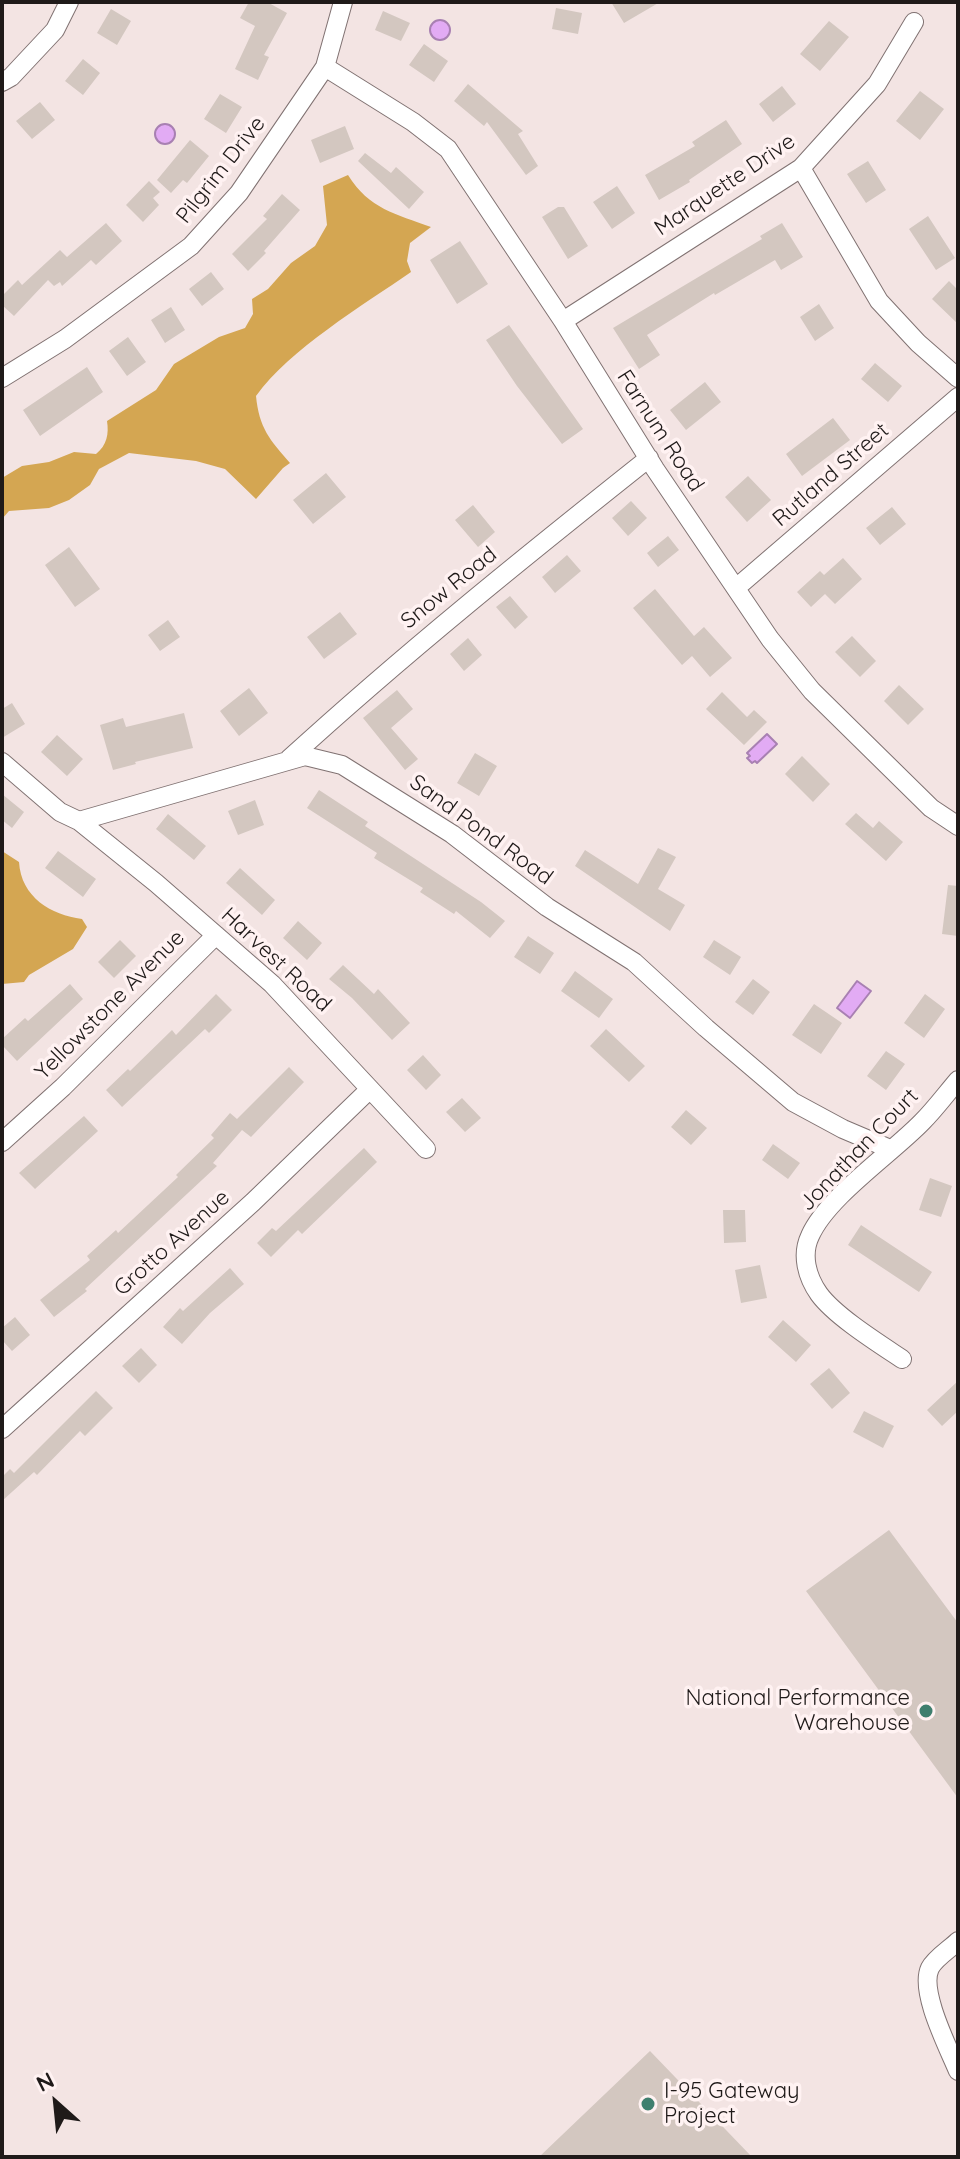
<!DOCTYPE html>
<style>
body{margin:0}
#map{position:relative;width:960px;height:2159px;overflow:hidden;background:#f3e4e3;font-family:Quicksand,sans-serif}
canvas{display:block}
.frame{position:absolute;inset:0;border:4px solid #1f1a19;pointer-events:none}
.north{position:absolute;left:16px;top:2063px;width:80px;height:80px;-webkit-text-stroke:6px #fff2f2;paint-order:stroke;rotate:333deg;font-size:22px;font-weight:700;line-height:32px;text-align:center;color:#1f1a19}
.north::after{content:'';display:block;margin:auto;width:28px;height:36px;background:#1f1a19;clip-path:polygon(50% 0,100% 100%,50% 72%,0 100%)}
</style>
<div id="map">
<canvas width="960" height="2159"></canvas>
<div class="frame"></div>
<div class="north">N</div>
</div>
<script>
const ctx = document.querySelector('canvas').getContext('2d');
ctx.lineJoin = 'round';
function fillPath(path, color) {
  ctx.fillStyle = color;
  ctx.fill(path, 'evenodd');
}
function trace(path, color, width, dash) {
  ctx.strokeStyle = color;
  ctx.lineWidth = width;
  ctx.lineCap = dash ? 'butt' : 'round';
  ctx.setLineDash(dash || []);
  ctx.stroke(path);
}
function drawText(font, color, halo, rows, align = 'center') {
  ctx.font = font + ' Quicksand,sans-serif';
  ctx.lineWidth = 7;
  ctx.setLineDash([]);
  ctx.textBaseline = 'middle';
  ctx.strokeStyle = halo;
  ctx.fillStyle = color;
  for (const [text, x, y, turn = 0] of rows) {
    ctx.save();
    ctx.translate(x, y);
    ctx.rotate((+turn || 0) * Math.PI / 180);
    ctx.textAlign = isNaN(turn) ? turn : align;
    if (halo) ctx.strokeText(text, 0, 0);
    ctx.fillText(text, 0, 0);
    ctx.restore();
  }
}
const forest = new Path2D(`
 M348 175C369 209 396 214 431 227L410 243 407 261 411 272C362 306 290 349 256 396 259 428 270 440 290 463L283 468 256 499 225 469 196 461 129 453 99 469 90 485 69 500 49 508 9 511 2 519V478L22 466 49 462 74 452 96 454C107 445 109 434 107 421L156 390 174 364 219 337 245 328 253 314 252 299 268 289 291 263 315 246 327 225 323 186Z
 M2 851 19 862C21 897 51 915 82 919L87 927 73 949 29 975 24 982 2 984Z`);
const water = new Path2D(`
 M430 30a10 10 0 1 1 20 0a10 10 0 1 1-20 0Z
 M155 134a10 10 0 1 1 20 0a10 10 0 1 1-20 0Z
 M767 734 777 744 757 763 755 761 752 763 747 758 750 756 747 753Z
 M857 981 871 991 850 1018 837 1008Z`);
const building = new Path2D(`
 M249 2H267L287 13 264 55 269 57 258 80 235 69 255 26 240 18Z
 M611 2H660L624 23Z
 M556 8 582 13 578 34 552 29Z
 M111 9 131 21 117 45 97 33Z
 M383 11 410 23 401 41 375 30Z
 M829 21 849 37 820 71 800 54Z
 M424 44 448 61 434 82 409 65Z
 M83 59 100 73 83 95 65 81Z
 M468 84 523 131 518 134 538 166 526 175 487 122 484 126 454 101Z
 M782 86 796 104 773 122 759 104Z
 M920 91 944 109 920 140 896 121Z
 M220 94 242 107 226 133 204 119Z
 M40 102 55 120 32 139 16 121Z
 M726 120 742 144 689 180 690 182 659 200 645 175 695 146 692 142Z
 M345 126 354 149 320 163 311 140Z
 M190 140 209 156 187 183 183 180 171 193 157 180Z
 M365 153 391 173 396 167 424 192 409 209 358 161Z
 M868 161 886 190 866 203 847 174Z
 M149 181 160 192 153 198 159 205 143 222 126 205Z
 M617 186 635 213 612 229 593 202Z
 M282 194 300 210 264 251 266 253 248 271 232 254 267 219 263 216Z
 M558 207H564L588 246 568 259 542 217Z
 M928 216 955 258 936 270 909 229Z
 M106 223 122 241 96 265 91 260 62 286 60 282 54 286 48 280 14 316 2 305V296L18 280 22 285 60 250 67 257Z
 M782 223 803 257 781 270 775 260 715 295 714 293 647 335 660 355 639 369 613 328 762 239 760 236Z
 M460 241 488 284 457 304 430 260Z
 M211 272 224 289 202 306 189 289Z
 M949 281 958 290V324L932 299Z
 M819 304 834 328 815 341 800 317Z
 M171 307 185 330 165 343 151 320Z
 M509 325 583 429 562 444 517 386 486 340Z
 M128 337 146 362 127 376 109 351Z
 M875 363 902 386 888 402 861 379Z
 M87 367 103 392 40 436 23 410Z
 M705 382 721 402 686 430 670 410Z
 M833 418 850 440 802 476 786 454Z
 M326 473 346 497 313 524 293 500Z
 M748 476 771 500 747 522 725 497Z
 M631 501 647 518 628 536 612 518Z
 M473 505 495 532 478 547 455 520Z
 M892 507 906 524 880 545 866 528Z
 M668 536 679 550 658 567 647 553Z
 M69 547 100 589 75 607 45 565Z
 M567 555 581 571 555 593 542 577Z
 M843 558 862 579 835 604 825 594 811 607 797 592 820 571 824 575Z
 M655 589 694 636 704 627 732 658 710 677 692 656 682 665 633 608Z
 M510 596 528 617 515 629 496 607Z
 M340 612 357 634 324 659 307 637Z
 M168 620 180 637 160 651 148 635Z
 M852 636 876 661 860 677 835 652Z
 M468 638 482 655 464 671 450 654Z
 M899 685 924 709 908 725 884 701Z
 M249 688 268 713 239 736 220 711Z
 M397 690 413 709 391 728 418 759 405 770 363 718Z
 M722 692 747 717 754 710 767 722 744 745 706 709Z
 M12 703 25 724 2 738V709Z
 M184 713 193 748 135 762 136 764 113 770 100 725 123 718 126 727Z
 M57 735 83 759 67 776 41 752Z
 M475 753 497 766 479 796 457 783Z
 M802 756 830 784 813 802 785 774Z
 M319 790 368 822 365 826 481 902 505 921 490 938 456 911 454 914 420 892 423 888 374 858 377 853 307 808Z
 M2 794 24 812 12 828 2 820Z
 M255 800 264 825 238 835 228 811Z
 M856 813 873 828 879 821 903 842 886 861 845 824Z
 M168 814 206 846 194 860 156 829Z
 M658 848 676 857 658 889 685 905 670 931 575 866 585 850 638 884Z
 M58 851 96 879 83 897 45 868Z
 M240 868 275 900 262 915 226 883Z
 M948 885 958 886V936L942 934Z
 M298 921 322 943 307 960 283 938Z
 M528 936 554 953 540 974 514 957Z
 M120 940 136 956 114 978 98 962Z
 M714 940 741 957 730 975 703 957Z
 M343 965 374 994 378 989 410 1023 392 1040 352 998 329 979Z
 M575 971 613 999 599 1018 561 991Z
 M753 979 770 992 753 1015 735 1002Z
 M70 984 83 999 17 1061 2 1045V1039L25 1018 28 1021Z
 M216 994 232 1010 209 1033 205 1029 122 1107 106 1090 128 1069 130 1071 172 1030 176 1035Z
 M925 994 945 1009 924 1038 904 1023Z
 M814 1004 842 1023 821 1054 792 1035Z
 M606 1029 645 1066 629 1082 590 1046Z
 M886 1051 905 1064 886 1090 867 1076Z
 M423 1055 441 1075 426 1090 407 1070Z
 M289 1067 304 1082 251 1137 242 1130 213 1163 217 1166 85 1289 87 1291 54 1317 40 1300 90 1260 87 1256 116 1230 118 1233 178 1177 176 1175 214 1138 211 1135 230 1113 237 1119Z
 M462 1098 481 1118 465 1132 446 1112Z
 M686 1110 707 1128 691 1145 671 1127Z
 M84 1116 98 1131 35 1189 19 1173Z
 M773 1144 800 1163 788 1179 762 1160Z
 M364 1148 377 1162 302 1234 298 1230 271 1257 257 1243 272 1228 276 1231Z
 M930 1178 952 1186 941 1217 919 1210Z
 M723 1210H745L746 1242 724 1243Z
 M861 1225 932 1272 919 1292 848 1245Z
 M760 1265 767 1298 741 1303 735 1270Z
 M230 1268 244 1284 210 1313 182 1344 163 1327 180 1308 183 1311Z
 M15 1317 30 1335 12 1351 2 1340V1328Z
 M783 1320 811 1345 796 1362 768 1337Z
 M141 1348 157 1365 139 1383 122 1366Z
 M829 1368 850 1393 832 1409 810 1384Z
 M958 1381V1411L942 1426 927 1410Z
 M96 1391 113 1408 85 1436 80 1431 37 1475 34 1472 2 1501V1477L10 1469 14 1473Z
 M864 1411 894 1426 883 1448 853 1432Z
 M889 1530 958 1623V1798L806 1591Z
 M650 2051 752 2157H539Z`);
const minor = new Path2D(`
 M325 67 413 122 448 149 563 321 655 469 770 639 812 691 931 808 958 826
 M2 82 11 77 55 30 69 2
 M801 168 879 301 918 343 958 378
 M563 321 801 168 877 84 914 22
 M2 378 65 339 191 246 239 193 325 67 343 2
 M736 588 958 397
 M289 759C405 653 527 555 649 458
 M2 762 60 812 79 821 305 756 342 765 452 834 547 907 634 962 706 1028 793 1102 843 1129 890 1149
 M79 821 156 883 272 984 426 1149
 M2 1142 63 1087 216 935
 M902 1359C878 1343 835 1316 819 1294 807 1277 801 1255 810 1236 827 1197 891 1154 922 1122 935 1109 946 1094 958 1080
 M2 1429 253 1202 370 1089
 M958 1941C950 1949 935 1958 930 1968 919 1991 948 2047 958 2071`);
const markers = [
 [926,1711,8,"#3f7f6e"],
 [648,2104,8,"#3f7f6e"]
];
const streetNames = [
 ["Pilgrim Drive",221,170,-52],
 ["Marquette Drive",725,185,-34],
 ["Farnum Road",660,431,57],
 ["Rutland Street",831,475,-41],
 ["Snow Road",449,588,-39],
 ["Sand Pond Road",481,830,36],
 ["Harvest Road",276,960,43],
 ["Yellowstone Avenue",110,1005,-45],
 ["Jonathan Court",859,1150,-46],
 ["Grotto Avenue",172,1243,-42]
];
const poiNames = [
 ["National Performance",910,1698],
 ["Warehouse",910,1723],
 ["I-95 Gateway",664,2091,"left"],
 ["Project",664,2116,"left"]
];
fillPath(forest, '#d4a652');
fillPath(water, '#e2abf4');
trace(water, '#a880b2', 2);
fillPath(building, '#d3c7c0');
trace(minor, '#807272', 20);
trace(minor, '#fff', 18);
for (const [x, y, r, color] of markers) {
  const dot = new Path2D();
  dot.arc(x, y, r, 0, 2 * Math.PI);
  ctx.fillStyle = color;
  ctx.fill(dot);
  trace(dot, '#fff2f2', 3);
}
drawText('22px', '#1f1a19', '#fff2f2', streetNames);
drawText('22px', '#1f1a19', '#fff2f2', poiNames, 'right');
</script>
